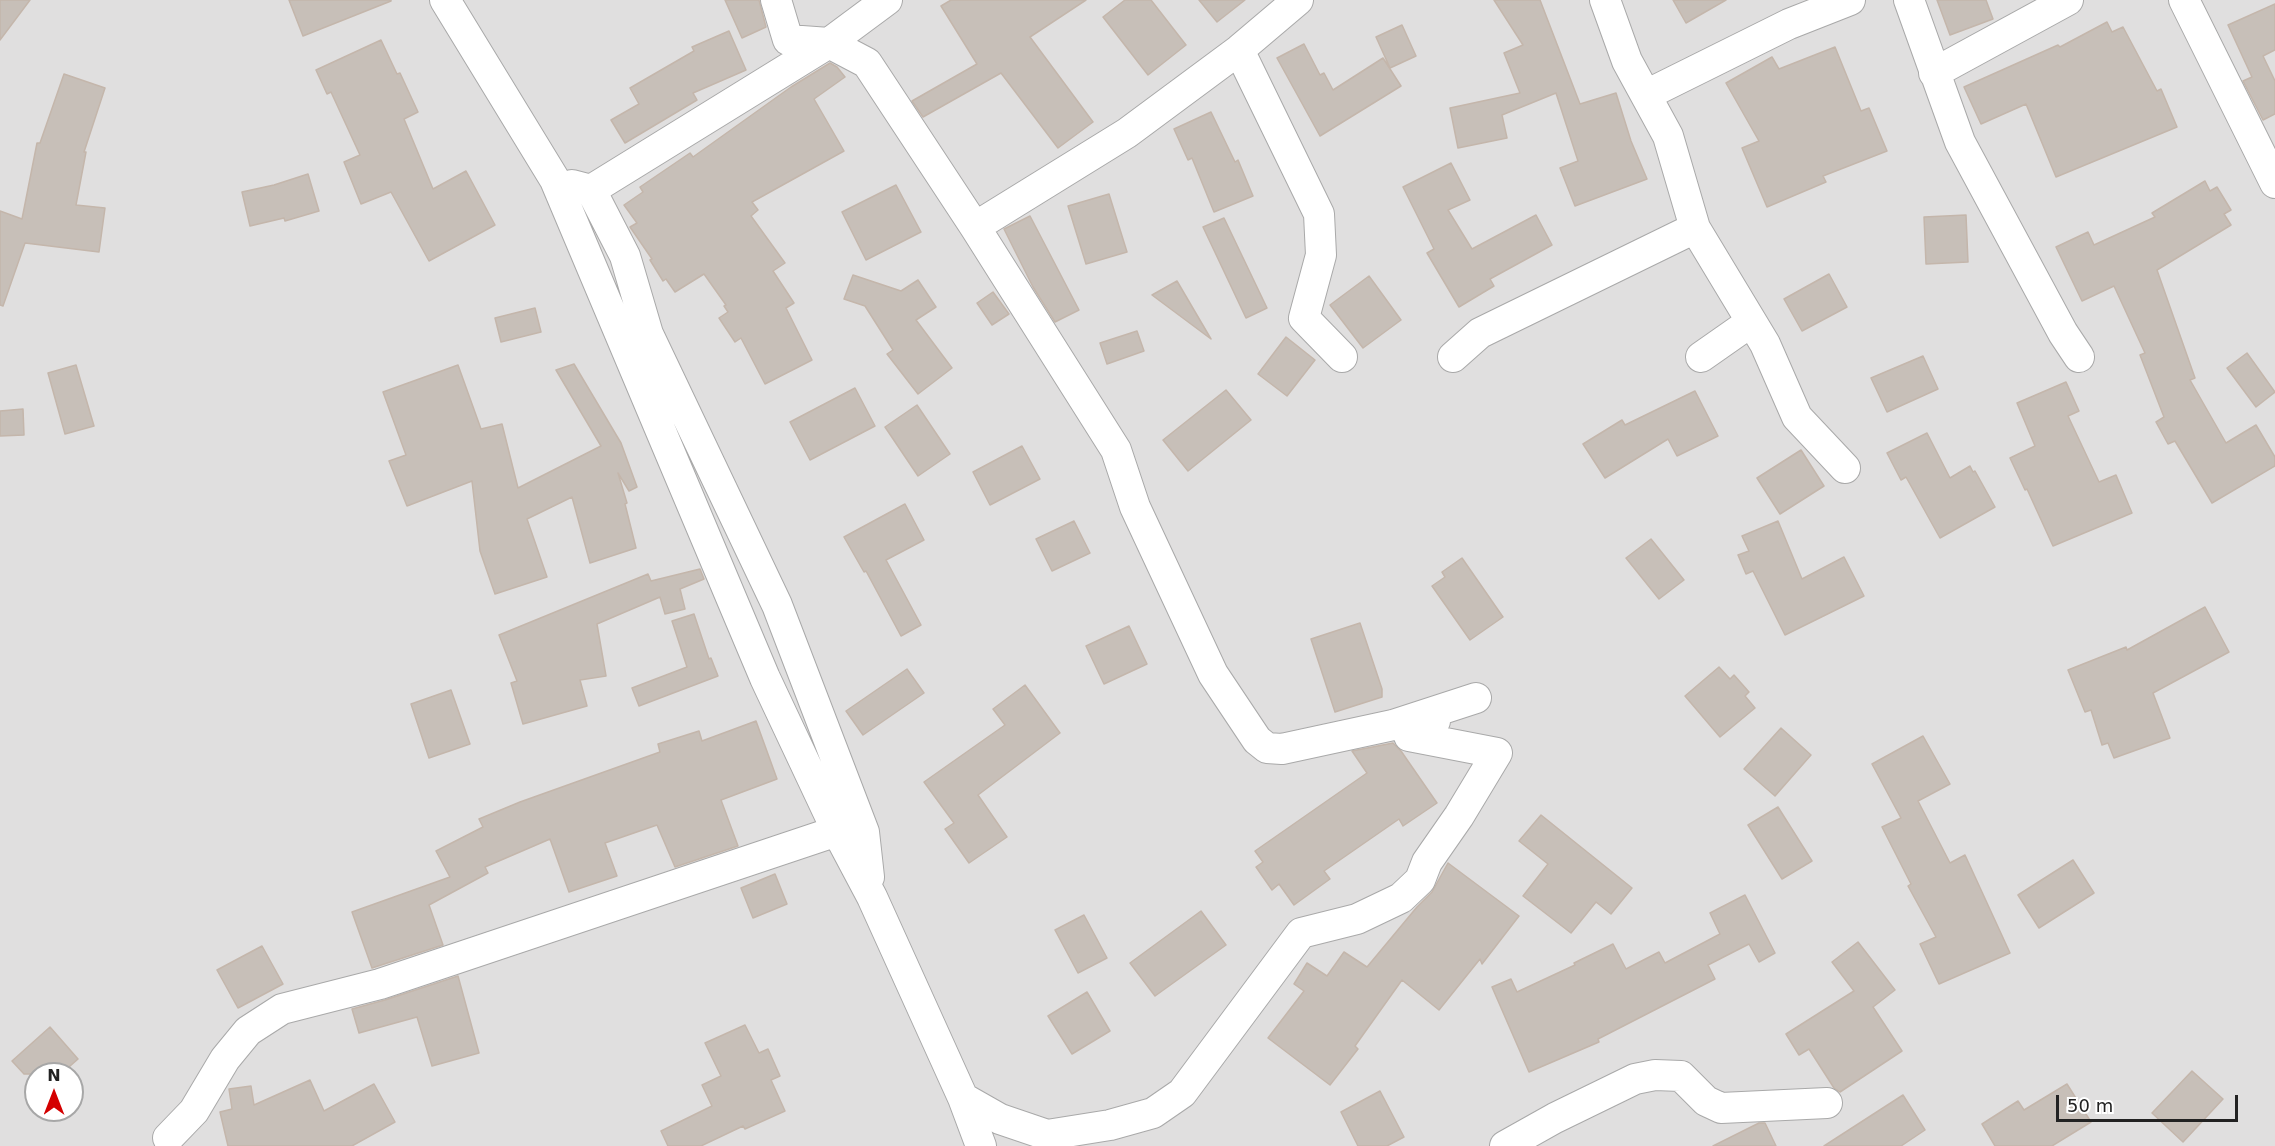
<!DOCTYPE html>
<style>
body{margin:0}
#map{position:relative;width:2275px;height:1146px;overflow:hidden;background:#f2efe9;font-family:"DejaVu Sans",sans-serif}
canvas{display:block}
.north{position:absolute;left:24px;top:1062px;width:60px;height:60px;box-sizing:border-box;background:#fff;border:2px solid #a7a7a7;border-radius:50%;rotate:0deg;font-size:16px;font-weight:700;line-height:24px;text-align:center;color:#222}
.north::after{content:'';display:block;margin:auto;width:21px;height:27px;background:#d40000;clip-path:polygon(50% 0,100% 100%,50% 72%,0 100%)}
.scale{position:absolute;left:2056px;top:1095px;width:182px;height:27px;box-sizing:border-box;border:3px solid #222;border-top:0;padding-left:8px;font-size:18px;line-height:21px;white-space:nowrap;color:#222;-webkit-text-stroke:4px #fff;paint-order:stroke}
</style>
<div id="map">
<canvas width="2275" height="1146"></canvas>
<div class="north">N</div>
<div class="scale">50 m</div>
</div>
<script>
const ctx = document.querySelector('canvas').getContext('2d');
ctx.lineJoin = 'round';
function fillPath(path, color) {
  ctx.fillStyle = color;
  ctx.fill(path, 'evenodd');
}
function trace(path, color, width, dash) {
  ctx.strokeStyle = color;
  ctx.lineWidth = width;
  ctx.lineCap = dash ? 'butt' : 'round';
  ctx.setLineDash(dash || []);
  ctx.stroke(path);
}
const residential = new Path2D(`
 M0 0H2275V1146H0ZM36 1074H72V1110H36Z`);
const building = new Path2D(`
 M0 0H30L0 40Z
 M289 0H391V1L303 36Z
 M725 0H759L766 27 742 38Z
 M951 0H1086L1030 37 1093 122 1058 148 1001 73 923 117 912 101 977 64 941 6Z
 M1125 0H1151L1186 45 1148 75 1103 17Z
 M1199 0H1245L1217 22Z
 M1494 0H1540L1580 104 1616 93 1631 141 1647 179 1575 206 1560 168 1578 161 1556 93 1502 115 1507 138 1458 148 1450 108 1520 93 1504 53 1523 45Z
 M1673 0H1726L1686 23Z
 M1937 0H1986L1993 19 1950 35Z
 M2275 4V50L2263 56 2275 81V114L2263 120 2243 81 2252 77 2228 25Z
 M2107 22 2112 32 2123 27 2157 91 2161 89 2177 127 2056 177 2026 104 1981 124 1964 87 2058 45 2060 47Z
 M1402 25 1416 56 1390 68 1376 37Z
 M729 31 746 70 693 93 697 100 625 143 611 120 639 104 630 88 694 51 692 47Z
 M381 40 397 74 400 73 418 112 404 119 433 189 466 171 495 225 429 261 391 192 361 204 344 162 360 155 331 92 327 94 316 70Z
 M1304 44 1320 75 1324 73 1333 90 1383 58 1401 86 1320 136 1277 58Z
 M1835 47 1861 111 1869 108 1887 151 1823 176 1826 182 1767 207 1742 148 1759 141 1726 83 1772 57 1779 69Z
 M830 63 837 67 845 77 814 99 844 151 752 202 758 210 751 216 785 263 773 271 794 303 786 308 812 360 765 384 741 338 735 342 719 318 728 312 724 306 726 305 704 274 675 292 666 279 663 281 650 260 652 259 630 227 637 223 624 205 643 192 640 187 690 153 693 157 791 87Z
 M64 74 105 88 84 152H86L76 205 105 208 99 252 25 243 3 306 0 305V211L22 219 37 143H40Z
 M1211 112 1235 162 1238 160 1253 196 1214 212 1192 158 1188 160 1174 129Z
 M1451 163 1470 200 1448 210 1472 249 1536 215 1552 245 1490 279 1494 286 1459 307 1427 253 1434 249 1403 187Z
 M308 174 319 211 285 221 284 218 250 226 242 192 274 185Z
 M2205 181 2210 191 2217 187 2231 210 2224 214 2231 225 2157 270 2195 378 2190 380 2226 443 2256 425 2275 457V466L2212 503 2175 441 2168 444 2156 422 2164 417 2140 355 2145 353 2114 286 2082 301 2056 247 2088 232 2094 245 2155 217 2152 213Z
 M896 185 921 232 866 260 842 212Z
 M1109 194 1127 252 1086 264 1068 206Z
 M1966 215 1968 262 1926 264 1924 217Z
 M1030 216 1079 310 1055 322 1033 287 1004 229Z
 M1224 218 1267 308 1246 318 1203 227Z
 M1829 274 1847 307 1802 331 1784 299Z
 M853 275 901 291 918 280 936 307 916 320 952 368 918 394 887 354 893 350 865 306 844 299Z
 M1369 276 1401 320 1363 348 1330 305Z
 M1177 281 1211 339 1152 295Z
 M993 292 1009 314 992 325 977 303Z
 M535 308 541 332 501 342 495 318Z
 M1137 331 1144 351 1107 364 1100 343Z
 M1286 337 1315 360 1287 396 1258 374Z
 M2247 353 2275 392 2256 407 2227 368Z
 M1923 356 1938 389 1887 412 1871 378Z
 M574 364 621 443 637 487 629 491 618 473 627 503 625 504 636 548 590 563 572 497 527 519 547 577 495 594 480 551 472 481 407 506 389 461 406 455 383 392 458 365 481 429 502 424 518 488 601 446 556 370Z
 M76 365 94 426 65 434 48 373Z
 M2066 382 2079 411 2068 416 2099 482 2116 475 2132 513 2053 546 2027 489 2025 490 2010 458 2035 446 2017 403Z
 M855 388 875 426 810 460 790 422Z
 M1226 390 1251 420 1188 471 1163 440Z
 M1695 391 1718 436 1677 456 1668 439 1605 478 1583 444 1622 420 1625 425Z
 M917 405 950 454 918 476 885 427Z
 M23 409 24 435 0 436V411Z
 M1927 433 1950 478 1970 466 1973 472 1975 471 1995 507 1940 538 1906 477 1901 480 1887 453Z
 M1022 446 1040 479 990 505 973 472Z
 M1801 450 1824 486 1780 514 1757 478Z
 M905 504 924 540 886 560 921 625 901 636 866 571 864 572 844 537Z
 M1074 521 1090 553 1052 571 1036 539Z
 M1778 521 1802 579 1844 557 1864 596 1785 635 1753 571 1746 574 1738 555 1749 551 1742 536Z
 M1651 539 1684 580 1659 599 1626 558Z
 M1462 558 1503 617 1470 640 1432 586 1445 577 1442 572Z
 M700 569 704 579 680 589 685 609 665 614 660 597 597 624 606 676 580 680 587 706 523 724 511 683 517 681 499 635 648 574 651 581Z
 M2205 607 2229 652 2153 693 2170 738 2114 758 2108 743 2102 745 2091 710 2085 712 2068 670 2126 647 2127 650Z
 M694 614 709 659 711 658 718 676 639 706 632 688 687 667 672 621Z
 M1360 623 1382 689V697L1335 712 1311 639Z
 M1129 626 1147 664 1104 684 1086 646Z
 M1719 667 1730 679 1734 675 1749 692 1745 696 1755 708 1720 737 1685 696Z
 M907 669 924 693 863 735 846 711Z
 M1025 685 1060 733 978 795 1007 837 969 863 945 829 954 823 924 782 1005 725 993 709Z
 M451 690 470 744 429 758 411 704Z
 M756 721 777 779 721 800 738 846 675 867 657 825 605 843 617 876 569 892 550 839 485 867 488 873 429 905 443 945 372 968 352 912 450 877 436 851 483 827 479 819 520 802 660 752 658 744 699 731 702 741Z
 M1781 728 1811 755 1775 796 1744 769Z
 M1923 736 1950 784 1918 801 1950 863 1965 855 2010 953 1939 984 1920 944 1936 937 1908 886 1911 884 1882 827 1901 818 1872 764Z
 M1393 743 1401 751 1437 803 1403 826 1399 819 1324 871 1330 879 1294 905 1279 884 1272 890 1256 867 1263 862 1255 851 1367 773 1352 751Z
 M1778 807 1812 861 1782 879 1748 825Z
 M1541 815 1632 888 1611 914 1596 902 1571 933 1523 896 1548 864 1519 841Z
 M2073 860 2094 893 2039 928 2018 895Z
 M1448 863 1519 916 1482 964 1480 959 1439 1010 1402 980 1355 1046 1358 1049 1330 1085 1268 1038 1304 991 1294 984 1307 963 1327 976 1344 952 1367 967 1417 907 1432 892Z
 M775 874 787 904 753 918 741 888Z
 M1745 895 1775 953 1759 962 1749 944 1708 965 1715 979 1598 1039 1599 1042 1529 1072 1492 987 1511 979 1517 992 1575 965 1574 963 1613 944 1626 969 1659 952 1665 963 1720 934 1710 913Z
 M1201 911 1226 945 1155 996 1130 963Z
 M1084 915 1107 958 1078 973 1055 930Z
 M1858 942 1895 990 1873 1007 1902 1051 1840 1092 1834 1088 1809 1049 1799 1055 1786 1034 1854 991 1832 962Z
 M262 946 283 984 238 1008 217 970Z
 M458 976 479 1053 432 1066 417 1017 359 1033 352 1009 385 1000Z
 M1087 992 1110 1031 1072 1054 1048 1016Z
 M745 1025 759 1053 768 1049 780 1076 771 1080 785 1111 745 1129 743 1126 701 1146H668L661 1131 712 1106 702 1085 721 1076 705 1043Z
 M50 1027 78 1059 61 1074H24L12 1061Z
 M2192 1071 2223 1099 2183 1142 2152 1113Z
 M310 1080 324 1111 374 1084 395 1122 352 1146H228L220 1112 232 1109 229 1089 251 1086 254 1105Z
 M2067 1084 2091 1122 2052 1146H1995L1982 1124 2018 1101 2024 1110Z
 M1380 1091 1404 1137 1387 1146H1358L1341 1112Z
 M1903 1095 1925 1130 1901 1146H1824Z
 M1759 1123H1765L1776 1146H1713Z`);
const minor = new Path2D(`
 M445 0 555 180 765 678 837 831 872 897 963 1098 981 1146
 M776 0 788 40 829 43 867 63 975 227 1116 450 1135 507 1213 674 1257 740 1267 748 1282 749 1393 725 1476 698
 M1605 0 1627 61 1668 136 1695 228 1765 344 1797 417 1845 468
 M1909 0 1960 142 2063 333 2079 357
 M2184 0 2275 183
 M1239 50 1319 214 1321 255 1304 318 1342 357
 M1934 73 2068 0
 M1646 95 1789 24 1850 0
 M572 185 591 190 829 43 887 0
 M591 190 625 256 648 334 777 605 864 832 869 877
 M975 227 1127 133 1239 50 1298 0
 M1453 357 1480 333 1695 228
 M1701 357 1751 322
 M963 1098 1000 1119 1047 1135 1110 1125 1153 1113 1182 1093 1301 933 1357 919 1401 898 1420 880 1427 862 1459 816 1497 753 1409 736 1435 721
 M168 1138 194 1111 225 1059 248 1031 282 1009 380 984 837 831
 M1505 1146 1555 1118 1635 1079 1655 1075 1681 1076 1706 1101 1721 1108 1827 1103`);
fillPath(residential, '#e0dfdf');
fillPath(building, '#c7bfb8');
trace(building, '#c4b6ab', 1.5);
trace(minor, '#a9a9a9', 32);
trace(minor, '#fff', 30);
</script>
